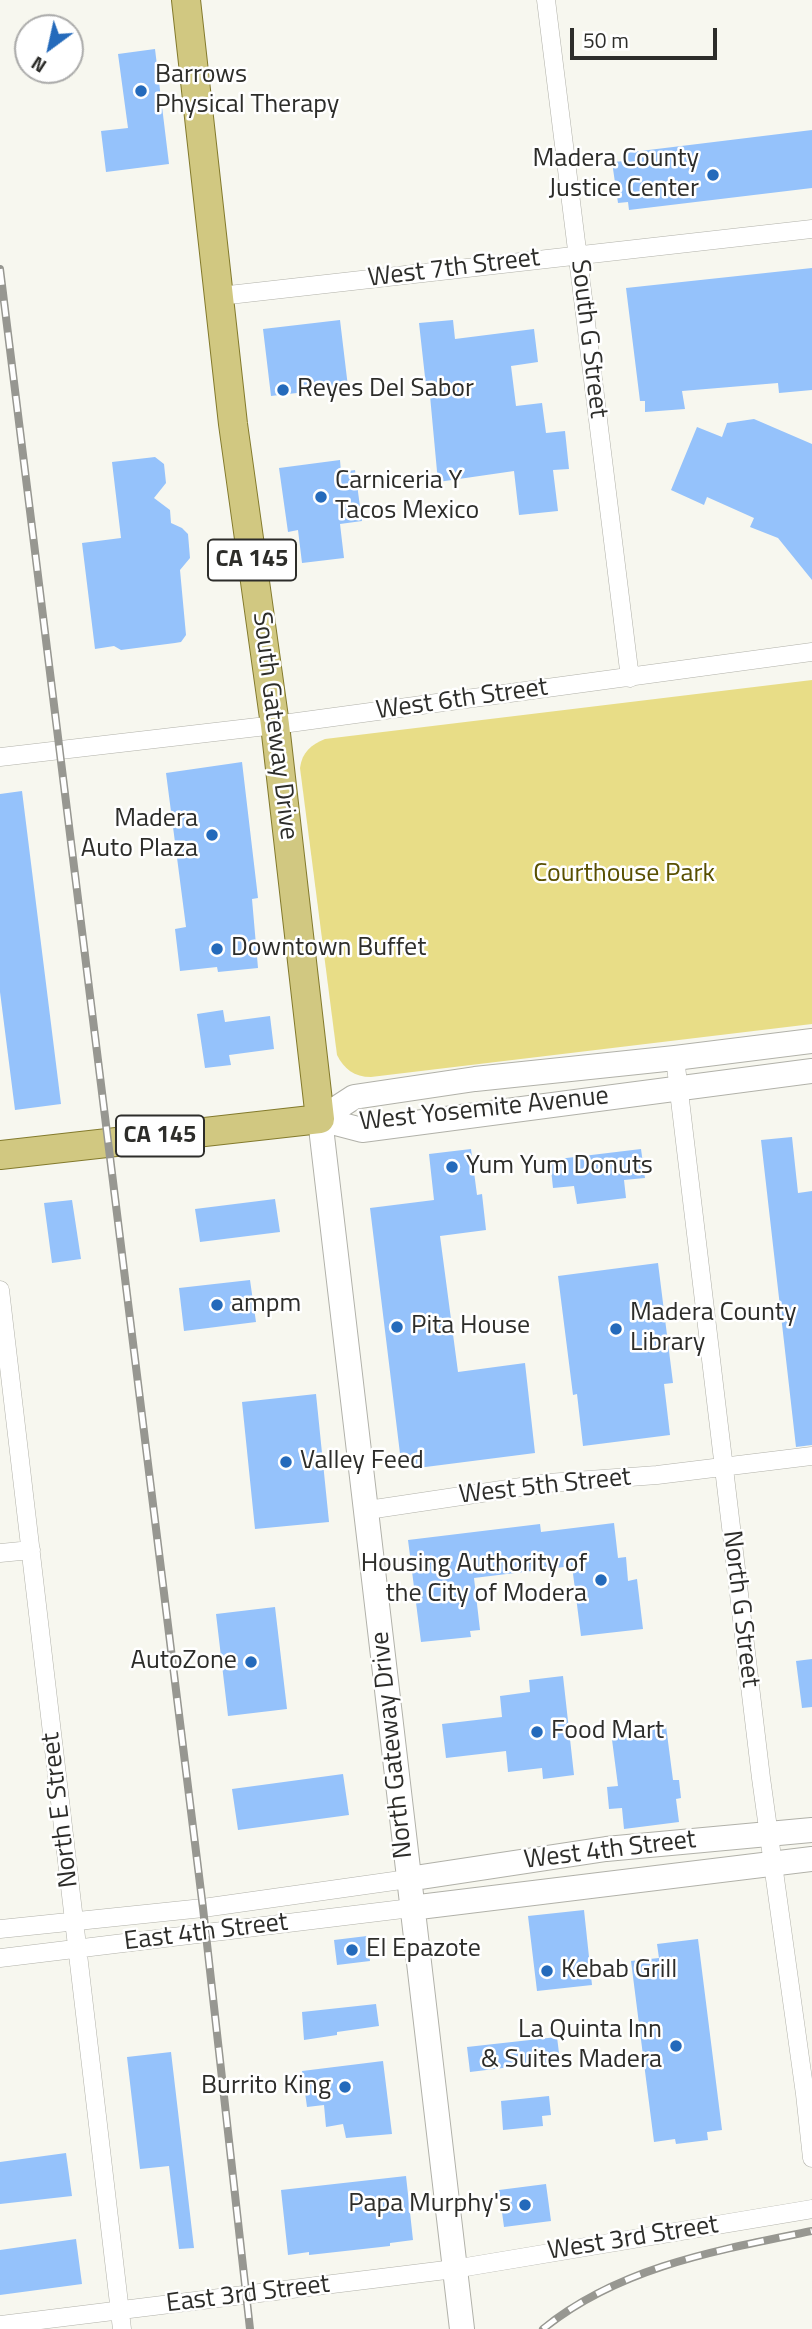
<!DOCTYPE html>
<style>
body{margin:0}
#map{position:relative;width:812px;height:2329px;overflow:hidden;background:#f7f7ef;font-family:"Titillium Web",sans-serif}
canvas{display:block}
.north{position:absolute;left:14px;top:14px;width:70px;height:70px;box-sizing:border-box;background:#fff;border:2px solid #ababaa;border-radius:50%;rotate:213deg;font-size:19px;font-weight:700;line-height:28px;text-align:center;color:#2d2d2a}
.north::after{content:'';display:block;margin:auto;width:24px;height:32px;background:#246abb;clip-path:polygon(50% 0,100% 100%,50% 72%,0 100%)}
.scale{position:absolute;left:570px;top:28px;width:147px;height:32px;box-sizing:border-box;border:4px solid #2d2d2a;border-top:0;padding-left:9px;font-size:21px;line-height:24px;white-space:nowrap;color:#2d2d2a;-webkit-text-stroke:5px #fff;paint-order:stroke}
</style>
<div id="map">
<canvas width="812" height="2329"></canvas>
<div class="north">N</div>
<div class="scale">50 m</div>
</div>
<script>
const ctx = document.querySelector('canvas').getContext('2d');
ctx.lineJoin = 'round';
function fillPath(path, color) {
  ctx.fillStyle = color;
  ctx.fill(path, 'evenodd');
}
function trace(path, color, width, dash) {
  ctx.strokeStyle = color;
  ctx.lineWidth = width;
  ctx.lineCap = dash ? 'butt' : 'round';
  ctx.setLineDash(dash || []);
  ctx.stroke(path);
}
function drawText(font, color, halo, rows, align = 'center') {
  ctx.font = font + ' "Titillium Web",sans-serif';
  ctx.lineWidth = 5;
  ctx.setLineDash([]);
  ctx.textBaseline = 'middle';
  ctx.strokeStyle = halo;
  ctx.fillStyle = color;
  for (const [text, x, y, turn = 0] of rows) {
    ctx.save();
    ctx.translate(x, y);
    ctx.rotate((+turn || 0) * Math.PI / 180);
    ctx.textAlign = isNaN(turn) ? turn : align;
    if (halo) ctx.strokeText(text, 0, 0);
    ctx.fillText(text, 0, 0);
    ctx.restore();
  }
}
const green = new Path2D(`
 M812 680V1024L371 1077C354 1077 344 1069 337 1055L300 768C302 752 311 745 325 739Z`);
const building = new Path2D(`
 M155 49 169 164 106 172 101 131 128 128 118 54Z
 M812 130V188L629 210 628 202 618 203 612 162 625 161 624 153Z
 M812 268V390L779 393 778 383 682 391 685 409 645 412V401H640L626 288Z
 M340 320 348 387 271 396 263 329Z
 M453 320 455 339 534 329 538 362 511 366 516 406 542 403 546 433 565 431 569 469 553 470 558 511 519 515 514 471 438 482 429 385 426 386 419 323Z
 M754 419 812 444V580L778 538 750 527 754 518 707 497 704 505 671 490 697 427 722 437 727 423Z
 M155 457 164 464 166 483 154 498 170 510 171 523 182 528 188 534 190 558 180 570 186 635 181 642 175 643 121 650 114 646 95 649 82 543 121 538 112 462Z
 M340 460 341 472 355 470 362 521 340 524 344 558 302 563 298 530 288 532 279 468Z
 M242 762 258 898 252 899 258 968 218 972 217 967 180 971 175 929 186 927 166 773Z
 M22 791 61 1104 15 1110 0 992V794Z
 M223 1010 225 1022 270 1016 274 1049 229 1055 231 1065 205 1068 197 1014Z
 M792 1137 798 1193 812 1191V1445L796 1447 761 1140Z
 M471 1149 477 1195 482 1194 486 1230 440 1236 458 1372 525 1363 535 1453 402 1470 370 1208 434 1200 429 1154Z
 M641 1149 645 1178 624 1180 626 1198 577 1204 574 1186 553 1188 550 1160Z
 M275 1199 280 1232 200 1242 195 1209Z
 M72 1200 81 1259 52 1263 44 1203Z
 M658 1263 673 1383 664 1384 670 1435 583 1446 577 1394 573 1395 558 1276Z
 M250 1280 256 1322 184 1331 179 1288Z
 M316 1394 329 1522 255 1529 242 1402Z
 M614 1523 618 1558 626 1557 628 1581 637 1579 643 1629 581 1636 572 1566 474 1578 480 1630 470 1631 471 1637 421 1642 408 1540 540 1524 541 1532Z
 M275 1607 287 1709 228 1716 216 1614Z
 M812 1659V1707L802 1708 796 1661Z
 M563 1676 574 1775 543 1779 542 1768 508 1772 506 1751 446 1758 442 1724 502 1717 500 1696 530 1692 529 1680Z
 M666 1726 673 1780H679L681 1798 676 1799 679 1822 624 1829 622 1808 609 1809 607 1787 618 1786 611 1732Z
 M343 1774 349 1815 238 1830 232 1789Z
 M584 1910 592 1985 537 1991 528 1916Z
 M367 1936 370 1961 337 1965 334 1940Z
 M698 1939 722 2130 707 2132 708 2140 676 2144 675 2139 654 2142 631 1961 659 1958 657 1944Z
 M376 2004 379 2026 337 2032V2035L304 2040 302 2012Z
 M557 2037 560 2061 470 2072 467 2047Z
 M171 2052 194 2248 179 2249 169 2166 140 2169 127 2057Z
 M383 2061 392 2134 346 2138 343 2124 326 2127 324 2105 307 2107 302 2071Z
 M549 2096 551 2115 542 2116 543 2126 503 2130 501 2101Z
 M66 2153 72 2196 0 2204V2162Z
 M406 2176 413 2240 390 2243V2246L309 2255V2252L288 2255 281 2190Z
 M546 2184 551 2221 504 2227 499 2190Z
 M76 2239 82 2284 0 2295V2250Z`);
const street = new Path2D(`
 M546 0 630 678
 M220 296 812 229
 M0 757 275 725 812 652
 M675 1058 761 1778 805 2094 812 2158
 M0 1290 122 2329
 M368 1510 548 1483 657 1475 812 1456
 M0 1553 31 1550
 M0 1929 203 1908 408 1879
 M0 1958 411 1908
 M0 2325 454 2269 812 2209`);
const secondary = new Path2D(`
 M320 1119 462 2329
 M320 1119 354 1097 475 1079 675 1058 812 1041
 M320 1119 362 1130 812 1071
 M408 1879 606 1849 812 1830
 M411 1908 812 1859`);
const primary = new Path2D(`
 M0 1155 320 1119 275 725 233 424 186 0`);
const rail = new Path2D(`
 M0 269 203 1908 250 2329
 M543 2329C619 2267 718 2250 812 2231`);
const markers = [
 [141,91,7,"#246abb"],
 [713,175,7,"#246abb"],
 [283,390,7,"#246abb"],
 [321,497,7,"#246abb"],
 [212,835,7,"#246abb"],
 [217,949,7,"#246abb"],
 [452,1167,7,"#246abb"],
 [217,1305,7,"#246abb"],
 [397,1327,7,"#246abb"],
 [616,1329,7,"#246abb"],
 [286,1462,7,"#246abb"],
 [601,1580,7,"#246abb"],
 [251,1662,7,"#246abb"],
 [537,1732,7,"#246abb"],
 [352,1950,7,"#246abb"],
 [547,1971,7,"#246abb"],
 [676,2046,7,"#246abb"],
 [345,2087,7,"#246abb"],
 [525,2205,7,"#246abb"]
];
const shields = [
 [252,560,88],
 [160,1136,88]
];
const shieldNames = [
 ["CA 145",252,560],
 ["CA 145",160,1136]
];
const poiNames = [
 ["Barrows",155,76],
 ["Physical Therapy",155,106],
 ["Madera County",699,160,"right"],
 ["Justice Center",699,190,"right"],
 ["Reyes Del Sabor",297,390],
 ["Carniceria Y",335,482],
 ["Tacos Mexico",335,512],
 ["Madera",198,820,"right"],
 ["Auto Plaza",198,850,"right"],
 ["Downtown Buffet",231,949],
 ["Yum Yum Donuts",466,1167],
 ["ampm",231,1305],
 ["Madera County",630,1314],
 ["Library",630,1344],
 ["Pita House",411,1327],
 ["Valley Feed",300,1462],
 ["Housing Authority of",587,1565,"right"],
 ["the City of Modera",587,1595,"right"],
 ["AutoZone",237,1662,"right"],
 ["Food Mart",551,1732],
 ["El Epazote",366,1950],
 ["Kebab Grill",561,1971],
 ["La Quinta Inn",662,2031,"right"],
 ["& Suites Madera",662,2061,"right"],
 ["Burrito King",331,2087,"right"],
 ["Papa Murphy's",511,2205,"right"]
];
const streetNames = [
 ["West 7th Street",454,269,-7],
 ["South G Street",588,339,83],
 ["West 6th Street",462,700,-8],
 ["South Gateway Drive",274,726,83],
 ["West Yosemite Avenue",484,1110,-6],
 ["West 5th Street",545,1487,-6],
 ["North G Street",740,1609,83],
 ["North Gateway Drive",393,1745,-96],
 ["North E Street",61,1810,-97],
 ["West 4th Street",610,1851,-7],
 ["East 4th Street",206,1933,-7],
 ["West 3rd Street",633,2239,-9],
 ["East 3rd Street",248,2295,-7]
];
const parkNames = [
 ["Courthouse Park",624,875]
];
fillPath(green, '#e8dd87');
fillPath(building, '#95c2fb');
trace(street, '#b1b1a9', 19);
trace(secondary, '#b1b1a9', 26);
trace(primary, '#837a2c', 30);
trace(street, '#fff', 18);
trace(secondary, '#fff', 24);
trace(primary, '#d1c881', 28);
trace(rail, '#979791', 8);
trace(rail, '#fff', 5, [16]);
for (const [x, y, r, color] of markers) {
  const dot = new Path2D();
  dot.arc(x, y, r, 0, 2 * Math.PI);
  ctx.fillStyle = color;
  ctx.fill(dot);
  trace(dot, '#fff', 2.5);
}
for (const [x, y, w] of shields) {
  const box = new Path2D();
  box.roundRect(x - w / 2, y - 20.5, w, 41, 5);
  ctx.fillStyle = '#fff';
  ctx.fill(box);
  trace(box, '#2d2d2a', 2);
}
drawText('bold 24px', '#2d2d2a', null, shieldNames);
drawText('26px', '#2d2d2a', '#fff', poiNames, 'left');
drawText('26px', '#2d2d2a', '#fff', streetNames);
drawText('26px', '#584f00', '#fff', parkNames);
</script>
